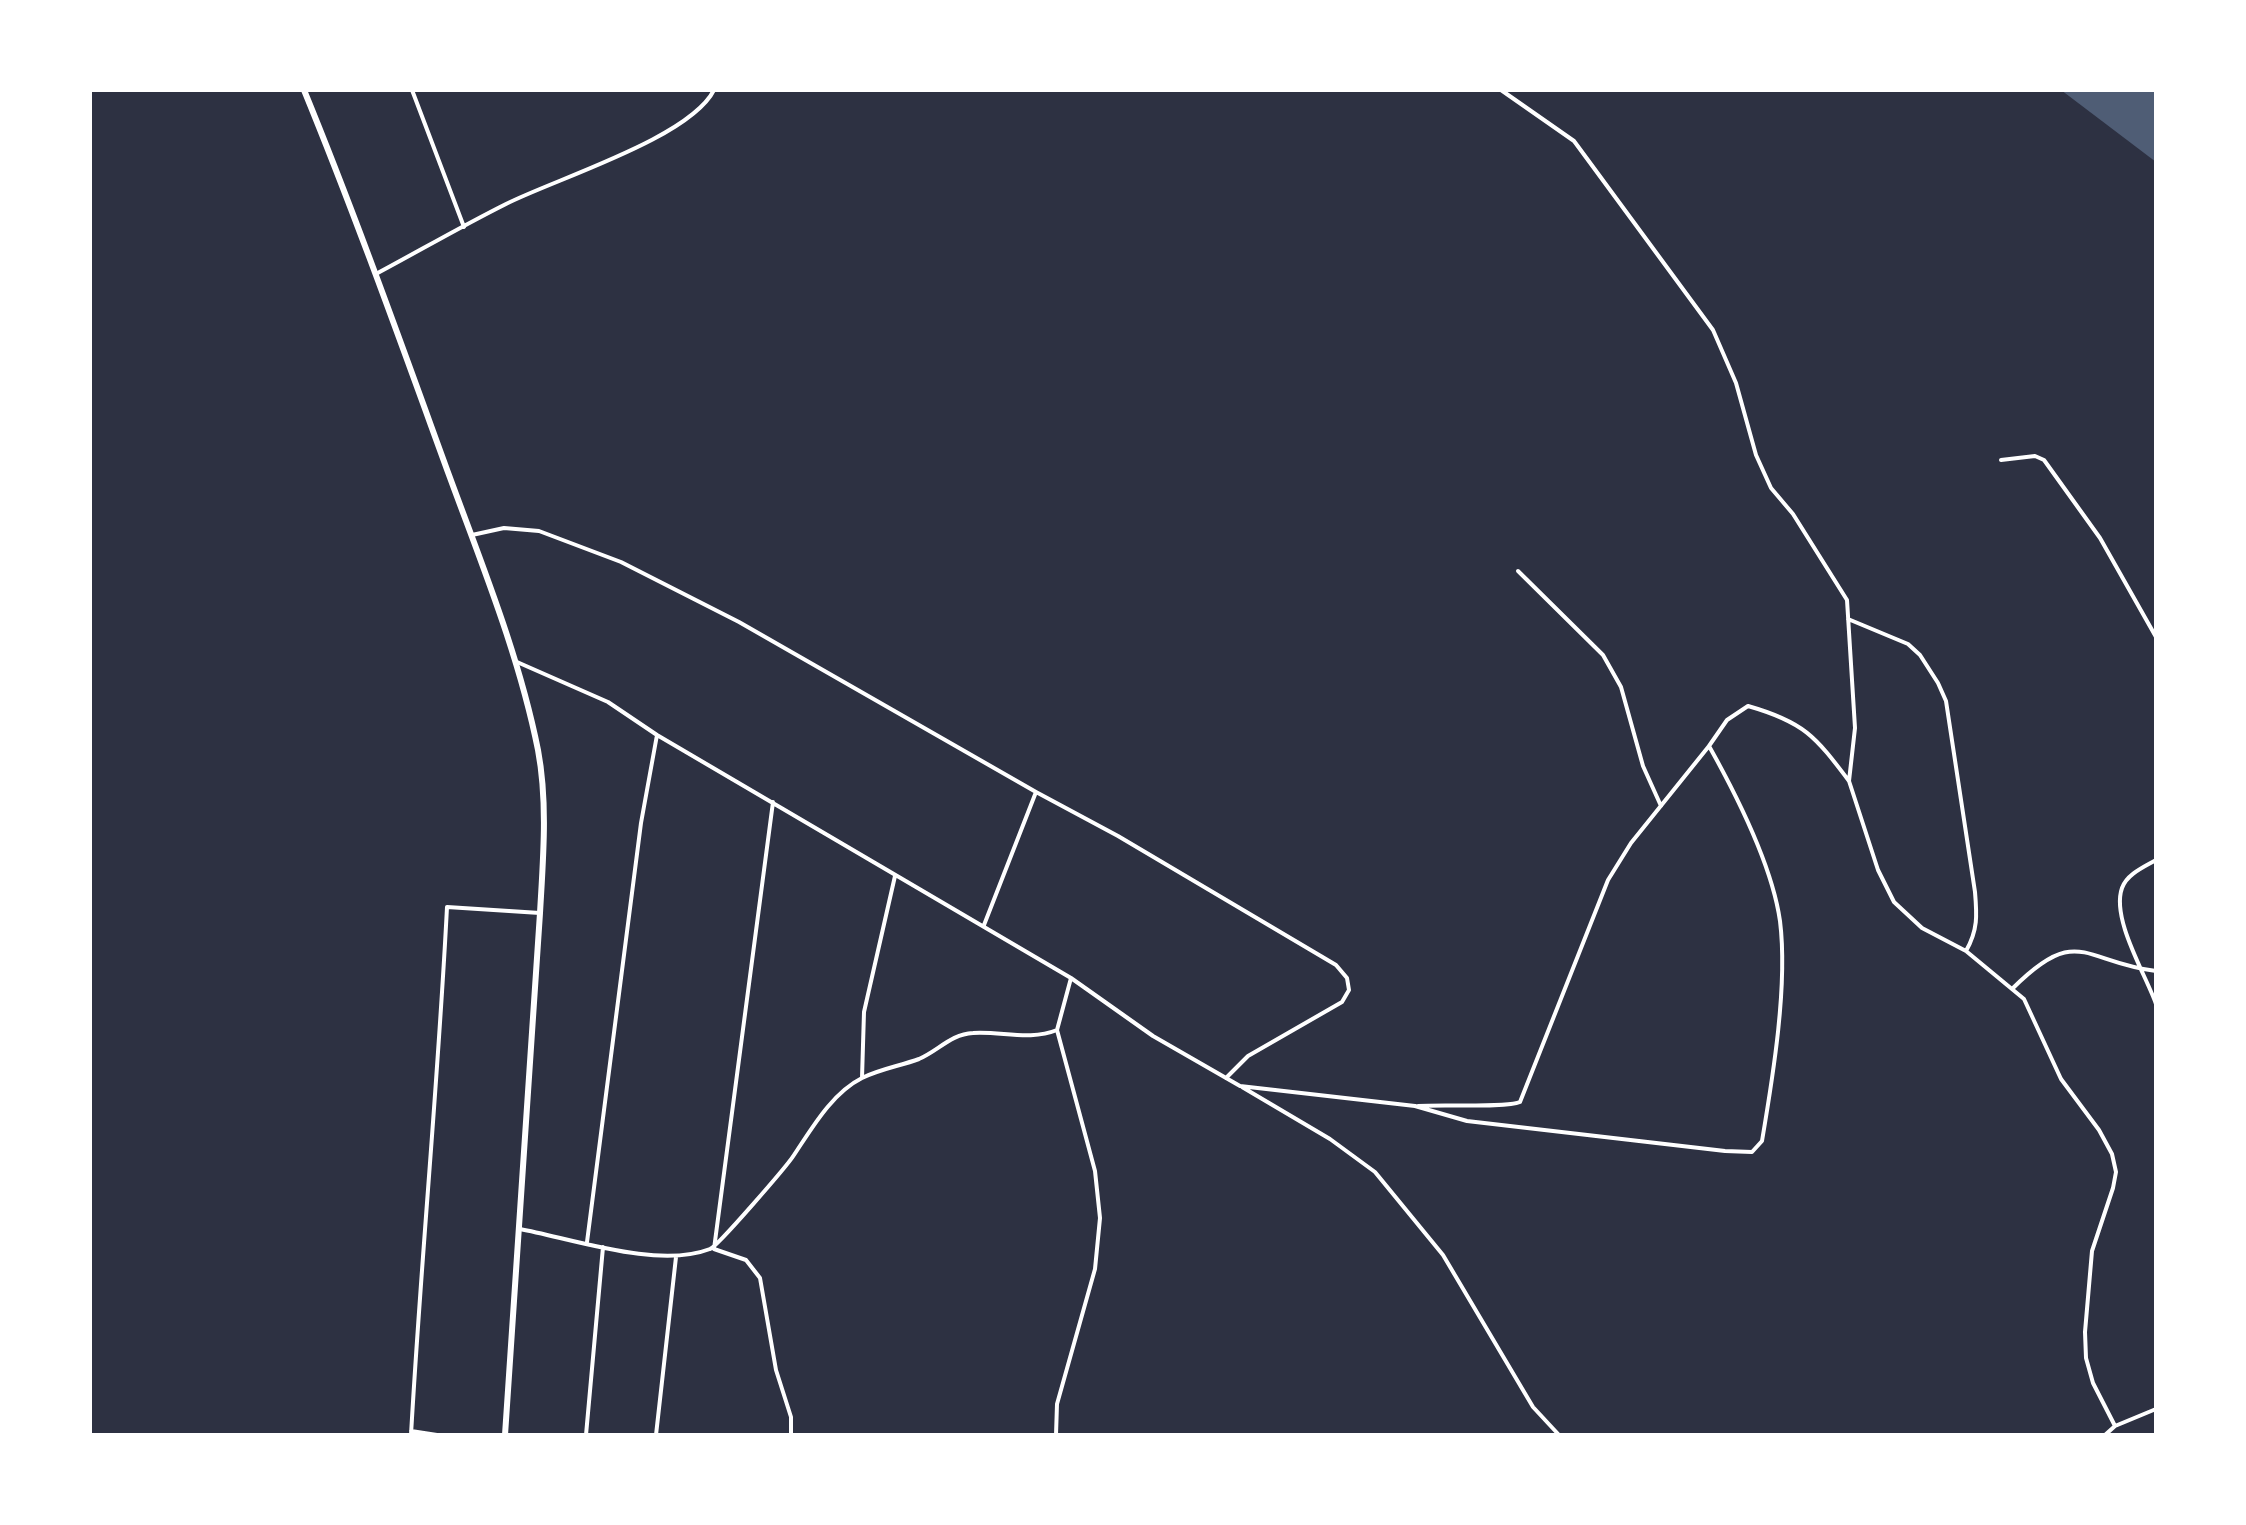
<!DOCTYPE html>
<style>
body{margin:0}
#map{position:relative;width:2246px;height:1525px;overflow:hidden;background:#2d3142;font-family:"PT Sans",sans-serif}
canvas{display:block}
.frame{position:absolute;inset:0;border:92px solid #fff;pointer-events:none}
</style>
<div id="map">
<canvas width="2246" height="1525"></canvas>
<div class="frame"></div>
</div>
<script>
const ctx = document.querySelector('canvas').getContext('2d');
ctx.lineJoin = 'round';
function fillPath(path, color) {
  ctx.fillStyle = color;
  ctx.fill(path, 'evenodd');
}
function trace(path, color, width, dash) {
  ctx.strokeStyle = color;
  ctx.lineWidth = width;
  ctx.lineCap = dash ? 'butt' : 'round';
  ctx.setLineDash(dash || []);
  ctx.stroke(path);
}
const water = new Path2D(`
 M2061 90H2156V162Z`);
const minor = new Path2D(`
 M412 90 464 227
 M1501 90 1574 141 1713 330 1736 383 1756 455 1771 488 1793 514 1847 600 1855 728 1849 781 1878 870 1894 902 1922 928 1966 951 2024 999 2061 1079 2099 1130 2112 1154 2116 1172 2113 1188 2092 1251 2085 1332 2086 1358 2093 1383 2115 1426 2105 1435
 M376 274C419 251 462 226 506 204 555 179 690 138 714 90
 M2001 460 2035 456 2044 460 2100 538 2156 637
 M472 535 504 528 539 531 621 562 739 622 1036 792 984 925
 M1518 571 1603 655 1621 687 1643 766 1661 806
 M1848 619 1908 644 1920 655 1938 683 1946 701 1975 892C1977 915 1978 930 1966 951
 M517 662 608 702 657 735 1071 978 1153 1036 1240 1086 1415 1106 1467 1121 1725 1151 1752 1152 1762 1141C1773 1076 1788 985 1780 921 1772 865 1737 796 1709 746L1727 720 1748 706C1804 722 1815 736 1849 781
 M1036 792 1118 836 1336 965 1347 978 1349 990 1342 1002 1248 1056 1226 1078
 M773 802 714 1249 746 1260 760 1278 776 1370 791 1417V1435
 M2156 860C2144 867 2127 874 2122 888 2111 919 2146 975 2156 1004
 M2012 989C2078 923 2083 962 2156 971
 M862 1078 864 1012 895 876
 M1242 1087 1330 1139 1375 1172 1443 1255 1533 1407 1559 1435
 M1418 1106C1440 1104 1506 1108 1520 1102L1608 880 1631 843 1709 746
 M520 1229C573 1239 658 1269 710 1249 717 1247 787 1166 794 1155 812 1128 832 1093 862 1078 880 1069 900 1066 919 1059 938 1051 951 1034 973 1033 1001 1031 1030 1041 1057 1030L1071 978
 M587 1242 641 823 657 735
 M2115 1426 2156 1409
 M411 1431 437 1435
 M411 1435C421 1259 438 1084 447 907L540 913
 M586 1435 603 1247
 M656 1435 676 1257
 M1056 1435 1057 1404 1095 1269 1100 1218 1095 1171 1057 1030`);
const secondary = new Path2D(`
 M304 90C356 217 402 346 449 475 482 565 519 655 538 750 548 803 543 860 540 913L505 1435`);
fillPath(water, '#4f5d75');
trace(minor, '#fff', 4);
trace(secondary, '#fff', 6);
</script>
